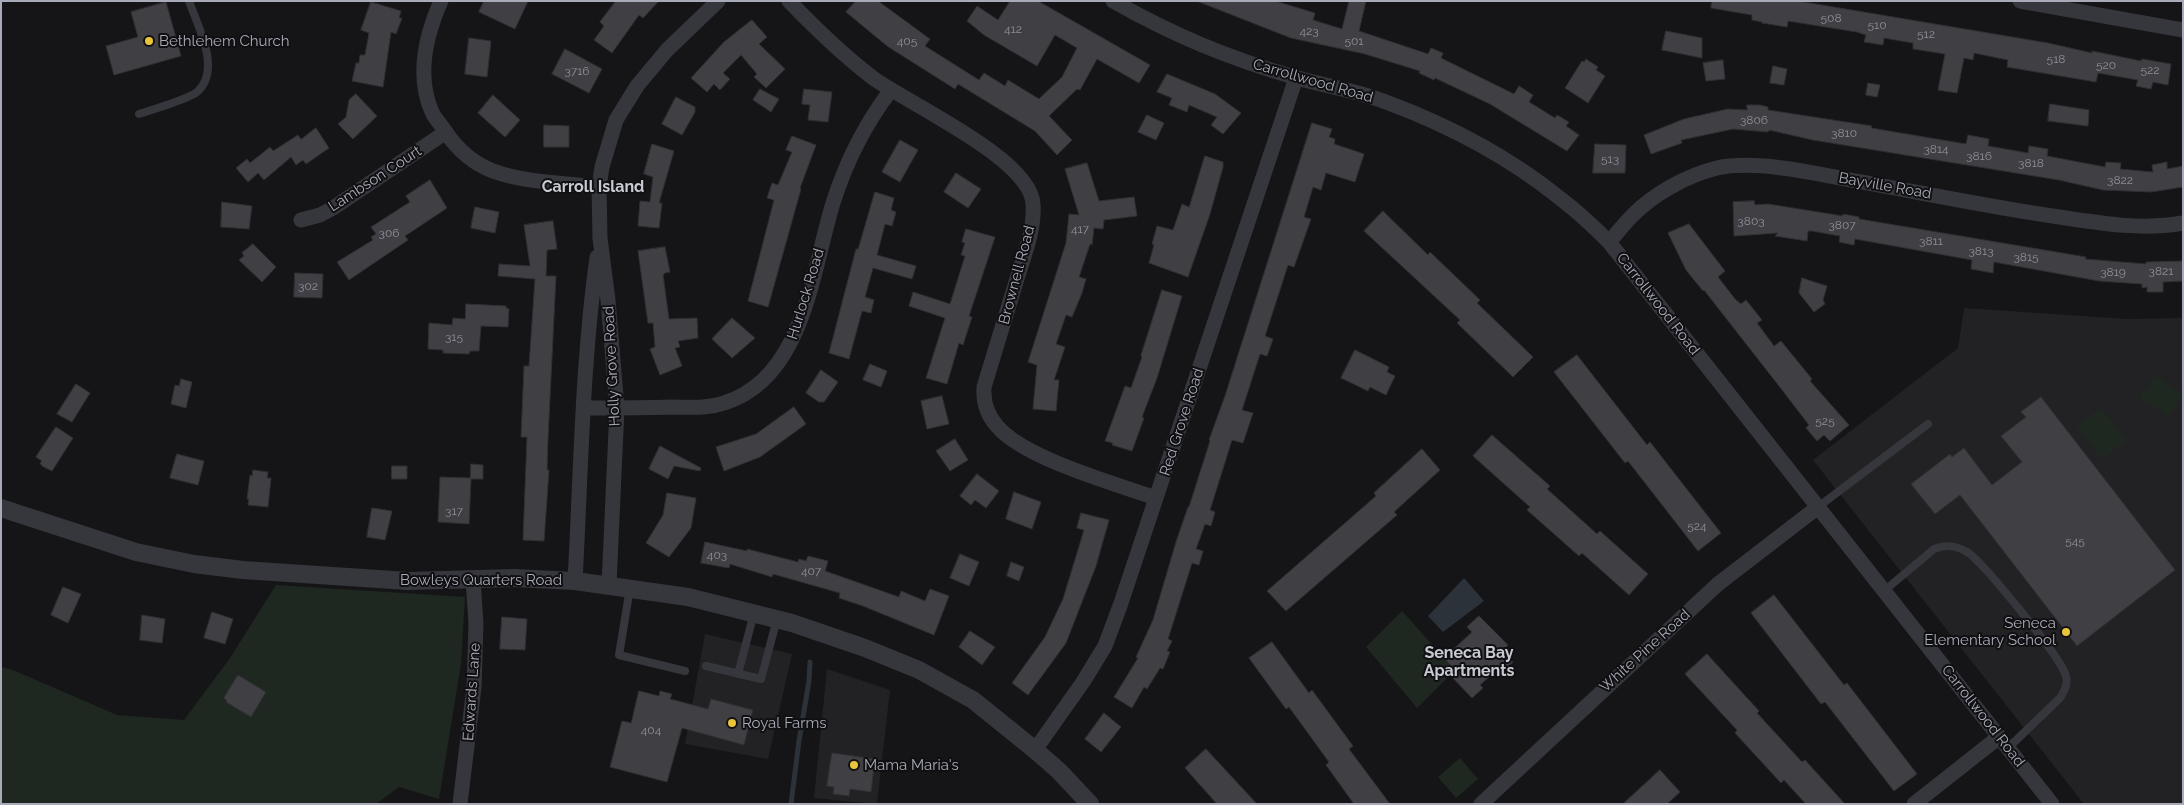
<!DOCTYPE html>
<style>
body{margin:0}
#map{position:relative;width:2184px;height:805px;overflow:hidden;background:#151517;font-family:Raleway,sans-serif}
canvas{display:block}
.frame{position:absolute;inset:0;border:2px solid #a8aab7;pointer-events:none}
</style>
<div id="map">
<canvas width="2184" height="805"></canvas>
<div class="frame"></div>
</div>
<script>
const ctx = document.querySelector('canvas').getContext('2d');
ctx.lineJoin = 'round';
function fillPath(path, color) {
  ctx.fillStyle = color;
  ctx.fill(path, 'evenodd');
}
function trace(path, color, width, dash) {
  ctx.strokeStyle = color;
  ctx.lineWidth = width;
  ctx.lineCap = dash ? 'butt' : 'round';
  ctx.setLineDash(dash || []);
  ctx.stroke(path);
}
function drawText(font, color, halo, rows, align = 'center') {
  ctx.font = font + ' Raleway,sans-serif';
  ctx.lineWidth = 4;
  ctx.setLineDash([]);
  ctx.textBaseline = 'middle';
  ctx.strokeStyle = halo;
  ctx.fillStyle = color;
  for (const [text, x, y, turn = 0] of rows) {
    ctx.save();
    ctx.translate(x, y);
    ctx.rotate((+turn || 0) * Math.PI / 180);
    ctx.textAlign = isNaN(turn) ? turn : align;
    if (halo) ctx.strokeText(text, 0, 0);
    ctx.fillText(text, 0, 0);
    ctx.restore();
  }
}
const built = new Path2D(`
 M1964 308 2127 319 2183 318V804H2084L1813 460 1958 348Z
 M705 634 792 654 768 759 685 744Z
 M827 669 890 690 877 804 814 798Z`);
const green = new Path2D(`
 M2154 375 2183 394 2168 417 2139 398Z
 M2101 407 2127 441 2102 460 2076 426Z
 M276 585 465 597 461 664 439 799 399 787 376 804H1V667L13 670 117 715 184 720 230 658Z
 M1402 611 1455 670 1417 708 1366 647Z
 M1460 758 1478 779 1456 798 1438 777Z`);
const water = new Path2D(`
 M1464 578 1484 601 1443 632 1428 616Z`);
const stream = new Path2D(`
 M791 804 799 741 809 681 810 662`);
const building = new Path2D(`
 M484 1H528L515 29 479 12Z
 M616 1H659L643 18 639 15 612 53 594 40 604 26 600 22Z
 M856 1H878L930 39 925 46 979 80 984 73 1005 86 1008 80 1039 99 1062 77 1077 48 1055 35 1037 66 984 35 967 21 977 6 998 20 1010 1H1038L1150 65 1139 83 1097 59 1080 90 1077 89 1049 116 1072 140 1057 155 1035 131 958 84 955 89 887 46 846 12Z
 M1197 1H1275L1315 13 1313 20 1342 29 1349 1H1366L1359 31 1428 54 1431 48 1443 53 1441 58 1514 94 1519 86 1533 95 1529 102 1555 118 1557 115 1569 122 1566 126 1579 135 1567 151 1490 104 1435 78 1434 80 1419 73 1420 71 1365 54 1291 38Z
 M1712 1H1798L2048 43 2092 53V51L2141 61 2142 59 2171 64 2168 85 2153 82 2151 89 2136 86 2138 80 2098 73 2096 82 2007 67 2008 60 1974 53 1973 60 1964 58 1957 93 1938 90 1945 54 1913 49V43L1884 38 1883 45 1864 42 1866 35 1857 32 1788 21 1787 27 1762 23V22L1752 20V15L1711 8Z
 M166 2 181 56 114 75 106 46 138 37 131 12Z
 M371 2 401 11 399 18H402L396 34 391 32 383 87 352 81 356 63H359L360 55H365L369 33 361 30Z
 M752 20 767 37 759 44 785 69 766 88 754 77 757 74 741 55 723 73 730 79 720 90 714 84 707 92 691 78 724 42Z
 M1666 31 1702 38V58L1662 50Z
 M469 38 491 41 487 77 465 74Z
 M565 49 602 69 589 93 552 74Z
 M1586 59 1598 67 1596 70 1605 76 1588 103 1565 88 1582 61 1584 62Z
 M1723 60 1725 79 1706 81 1703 63Z
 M1773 66 1787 69 1784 85 1770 83Z
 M1167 74 1215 94 1241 113 1223 134 1211 125 1217 117 1189 105 1187 112 1169 105 1172 98 1157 92Z
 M1868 83 1880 85 1877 97 1866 95Z
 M760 89 779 99 771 112 753 100Z
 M804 89 832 92 828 122 808 120 810 105 802 104Z
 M356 94 377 116 353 139 338 124 346 117 349 100Z
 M493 95 520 120 505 137 478 113Z
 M676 97 695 107V112L682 135 662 124Z
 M2050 104 2089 110 2088 126 2048 121Z
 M1747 105H1760L1768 107V110L1872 126 1871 128 1966 144 1968 135 1989 139 1988 146 2028 153 2029 146 2048 149 2047 156 2105 167 2106 162 2121 163 2120 169 2153 172 2152 165 2167 162V169L2183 166V187L2151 192 2103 190 2059 180 1813 140 1769 130 1768 132 1733 129 1681 140 1682 143 1651 154 1644 135 1684 119 1728 109 1747 110Z
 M1147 115 1164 123 1156 140 1138 132Z
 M1312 123 1332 129 1329 137 1335 139 1334 144 1364 154 1355 182 1326 173 1321 190 1313 187 1304 217 1311 219 1294 267 1288 265 1265 336 1273 339 1267 356 1260 354 1242 410 1253 413 1243 443 1232 440 1210 510 1215 512 1211 526 1205 524 1196 549 1203 551 1199 565 1192 563 1168 639 1172 641 1167 651 1170 652 1163 669 1160 668 1147 689 1144 687 1132 708 1114 697 1138 658 1136 657 1153 620 1176 542 1188 507H1189L1210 441 1209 440 1225 396Z
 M544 125 569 126V147H544Z
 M316 128 329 148 306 164 303 160 296 165 291 157 264 180 258 173 248 182 236 168 247 159 250 163 270 147 273 151 298 135 301 139Z
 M792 136 816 145 800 188 801 189 768 307 748 301 774 200 767 198 772 183 778 185 792 152 786 150Z
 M900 140 918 150 900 182 882 172Z
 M652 144 674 151 659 203H662L659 228 638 226 640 201 650 202 653 177 644 174Z
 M1595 144 1626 145 1625 173H1593Z
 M1205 156 1223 162V167L1210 214 1188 277 1149 263 1154 245 1152 244 1157 226 1173 230 1182 204 1189 207Z
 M1087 163 1099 201 1134 197 1137 216 1104 220 1103 229 1094 228 1092 245 1090 244 1079 277 1086 279 1082 293 1072 317 1066 315 1056 344 1065 347 1054 380H1059L1056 411 1033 409 1037 365 1028 362 1066 243 1069 214 1079 215 1065 169Z
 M956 173 981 189 968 208 944 192Z
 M430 180 447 208 405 236 408 240 349 280 337 262 373 240 371 237 376 234 371 227 410 202 406 196Z
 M875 192 894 198 891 210 896 212 892 226 885 224 877 255 916 266 912 279 873 268 865 297 874 300 871 313 862 311 849 359 829 353 856 249H858Z
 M1754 201 1755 205 1768 204 1843 216V214L1859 217V219L2086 257 2085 259 2146 264V262L2183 261V281L2163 282V292H2147V287L2142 288V284L2099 281 1994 262 1993 273 1971 269 1972 260 1855 239 1854 245 1839 242 1840 236 1812 231H1808L1807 241 1775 236 1778 233 1734 236 1733 202Z
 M222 202 252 206 249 229 221 227Z
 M475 207 499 212 495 233 471 228Z
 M1383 211 1428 255 1430 252 1480 300 1477 303 1533 357 1513 377 1457 323 1460 320 1364 231Z
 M553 221 557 249 547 250 546 276H556L548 438 547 470H549L544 541 523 540 527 437H521L523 390 524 366H529L535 279 498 276 499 264 530 266 524 225Z
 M1689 224 1725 271 1718 277 1735 299 1741 304 1746 300 1762 320 1757 323 1774 346 1781 341 1812 379 1810 381 1849 425 1830 441 1824 435 1817 441 1806 428 1809 425 1779 386 1704 290 1703 291 1686 270 1668 233Z
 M966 229 995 237 969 316 972 317 963 345 959 343 947 384 926 378 945 318 909 306 913 292 950 304 965 256 961 255 965 243 962 242Z
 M253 244 276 267 262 282 239 260 244 256 242 253Z
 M665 247 670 272 665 273 663 275 669 319 697 318 698 338 678 341 680 347 675 348 682 366 660 375 650 349 655 347 653 323H648L638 251Z
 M295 273 323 274 322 298 294 297Z
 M1802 278 1827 286 1823 300 1825 304 1814 312 1799 293Z
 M1162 290 1182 296 1157 378 1142 417 1144 418 1132 451 1112 445 1113 443 1105 441 1125 386 1131 388 1142 357 1141 356Z
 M466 304 506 306V308L509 309 508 327 481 326 479 351H470L469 354 443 353V350L428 349 429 323 452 325 453 318 465 319Z
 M732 318 755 338 732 358 712 339Z
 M1355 350 1389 367 1387 372 1395 376 1386 395 1370 387 1368 391 1341 378Z
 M1577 355 1647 445 1650 442 1721 533 1698 551 1628 461 1625 463 1554 372Z
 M870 364 887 371 881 387 863 380Z
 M821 370 838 382 824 402H819L806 393Z
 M181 379 192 382 186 408 171 404 175 385 179 386Z
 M76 384 90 393 72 422 57 414Z
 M942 396 949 424 927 429 921 401Z
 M2041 397 2175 570 2077 646 1960 495 1935 514 1911 484 1950 454 1952 457 1964 448 1992 485 2022 462 2001 436 2026 417 2021 412Z
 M794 407 806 424 760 457 724 471 716 447 756 434Z
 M56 427 73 438 52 471 42 466 40 463 42 461 36 457Z
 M1492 435 1550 486 1547 489 1597 534 1600 531 1648 574 1629 595 1582 553 1579 556 1527 510 1530 507 1473 456Z
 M955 439 968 460 950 471 936 451Z
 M660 446 701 468 700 471 674 466 668 479 649 469Z
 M1422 449 1440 470 1394 512 1397 515 1286 611 1267 591 1376 496 1374 493Z
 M177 454 204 461 198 485 170 478Z
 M471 464 483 465V479H471L469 524 438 522 440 477 470 478Z
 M392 466H407V479H392Z
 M253 470 268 472 267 478H271L268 507 248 505 249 499H247L250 475 252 476Z
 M977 474 999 491 986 508 975 500 971 505 960 496Z
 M1014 492 1041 502 1032 529 1006 519Z
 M667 493 696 498 691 528 669 557 646 543 663 515Z
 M372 508 392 511 385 540 367 537Z
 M1081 513 1109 520 1096 566 1066 643 1028 695 1012 683 1045 637 1063 599 1084 530 1077 528Z
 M705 542 747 551V549L798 562 799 559 806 561 808 556 828 561 825 571 899 597 901 591 925 601 930 589 949 596 934 635 863 606 839 598 840 593 773 574 772 577 730 564 729 568 701 563Z
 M960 554 979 562 969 586 950 578Z
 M1011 562 1024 567 1019 581 1007 576Z
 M63 587 81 594 68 623 51 615Z
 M1774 595 1844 685 1847 683 1917 774 1894 791 1825 702 1821 704 1751 613Z
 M212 612 233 619 225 644 204 638Z
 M142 615 165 619 162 643 140 640Z
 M1479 616 1508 645 1503 650 1513 662 1502 672 1499 668 1480 685 1483 688 1472 698 1450 675 1455 670 1444 658 1472 632 1467 627Z
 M502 617 527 619 525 650 500 649Z
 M970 631 995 647 982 665 959 647Z
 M1272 642 1309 693 1312 690 1353 746 1349 749 1390 804H1354L1326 765 1329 762 1289 707 1286 709 1249 658Z
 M1707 654 1759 711 1757 713 1802 762 1805 760 1845 804H1806L1784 780 1781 783 1735 733 1737 730 1685 674Z
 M238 675 266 692 251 717 226 702 227 701 224 698Z
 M639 691 659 696 660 691 672 694 670 699 708 709 711 699 753 710 744 745 682 728 667 782 610 767 622 721 631 723Z
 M1104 713 1121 727 1101 752 1085 739Z
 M1206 749 1257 804H1217L1185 768Z
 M832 753 875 759 871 792 850 789 849 796 833 794 834 787 827 786Z
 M1660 770 1680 792 1667 804H1623Z`);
const service = new Path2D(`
 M139 114C151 110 189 99 197 92 222 70 198 27 189 1
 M1818 507 1928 424
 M630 588 619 655 685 671
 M1884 591 1934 549C1946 544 1959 546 1970 554 1987 568 2061 657 2066 676 2068 684 2065 690 2060 698L2008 748
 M706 666 761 679 777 619
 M738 674 754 613`);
const minor = new Path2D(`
 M441 1C426 35 416 76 432 112 435 119 441 124 445 131 457 149 472 163 493 171 526 183 565 183 599 187
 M789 1C816 29 843 55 873 78 909 104 1031 159 1033 204 1035 230 1023 258 1016 282 1005 317 995 352 984 387 983 402 987 415 997 426 1023 458 1116 484 1156 498
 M1113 1C1173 35 1228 58 1294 77 1324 86 1356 90 1386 102 1448 125 1509 157 1561 199 1578 212 1594 227 1609 242L2052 804
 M2020 1 2183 30
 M301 220 320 215 333 208 446 132
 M1609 242C1617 233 1624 224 1632 216 1653 194 1688 175 1717 168 1754 160 1809 172 1845 179 1919 192 1992 208 2066 218 2105 224 2144 230 2183 223
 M585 408C614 408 643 408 672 407 689 407 707 409 724 403 804 378 812 271 833 203 846 162 865 124 891 90
 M575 581C581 473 582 364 597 257
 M609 585 617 408 608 300 600 238 599 187 602 167 616 120 637 86 667 50 718 1
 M1035 750 1083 682 1105 646 1120 606 1296 78
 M460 804 474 687 476 624 473 579
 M1481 804 1718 584 1818 507
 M1914 804 1999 737`);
const tertiary = new Path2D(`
 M1 508 136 552 194 564 243 570 408 581 514 578 575 581 688 597 792 623 865 648 919 670 973 700 1035 750 1059 771 1090 804`);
const markers = [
 [149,41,5,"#ebc539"],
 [2066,632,5,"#ebc539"],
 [732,723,5,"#ebc539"],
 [854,765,5,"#ebc539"]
];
const numberNames = [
 ["508",1831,18],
 ["510",1877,25],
 ["412",1013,29],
 ["423",1309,31],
 ["512",1926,34],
 ["405",907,41],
 ["501",1354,41],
 ["518",2056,59],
 ["520",2106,65],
 ["522",2150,70],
 ["3716",577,71],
 ["3806",1754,120],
 ["3810",1844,133],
 ["3814",1936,149],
 ["3816",1979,156],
 ["513",1610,159],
 ["3818",2031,163],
 ["3822",2120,180],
 ["3803",1751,221],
 ["3807",1842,225],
 ["417",1080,229],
 ["306",389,233],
 ["3811",1931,241],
 ["3813",1981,251],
 ["3815",2026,257],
 ["3821",2161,271],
 ["3819",2113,272],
 ["302",308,286],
 ["315",454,337],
 ["525",1825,421],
 ["317",454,511],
 ["524",1697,526],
 ["545",2075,541],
 ["403",717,555],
 ["407",811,571],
 ["404",651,730]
];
const poiNames = [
 ["Bethlehem Church",159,41],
 ["Seneca",2056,623,"right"],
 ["Elementary School",2056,640,"right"],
 ["Royal Farms",742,723],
 ["Mama Maria's",864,765]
];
const streetNames = [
 ["Carrollwood Road",1313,81,16],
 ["Lambson Court",375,179,-33],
 ["Bayville Road",1885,186,10],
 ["Brownell Road",1017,275,-75],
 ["Hurlock Road",806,294,-73],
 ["Carrollwood Road",1658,304,52],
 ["Holly Grove Road",612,366,-93],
 ["Red Grove Road",1182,422,-72],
 ["Bowleys Quarters Road",481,580],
 ["White Pine Road",1645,651,-42],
 ["Edwards Lane",472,692,-86],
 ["Carrollwood Road",1983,716,52]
];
const neighbourhoodNames = [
 ["Carroll Island",593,187],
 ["Seneca Bay",1469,653],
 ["Apartments",1469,671]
];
fillPath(built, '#222124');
fillPath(green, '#1f2721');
fillPath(water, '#2c323a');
trace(stream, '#2c323a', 5);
fillPath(building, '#403f44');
trace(building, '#302f33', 1);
trace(service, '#36373c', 8);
trace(minor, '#36373c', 15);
trace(tertiary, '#36373c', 18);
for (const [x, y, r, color] of markers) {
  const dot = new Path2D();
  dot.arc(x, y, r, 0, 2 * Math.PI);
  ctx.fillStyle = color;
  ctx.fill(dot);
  trace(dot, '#101012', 2);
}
drawText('12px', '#8e8f9a', null, numberNames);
drawText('15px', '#a8aab7', '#101012', poiNames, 'left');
drawText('15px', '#a8aab7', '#101012', streetNames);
drawText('bold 16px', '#c8cad3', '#101012', neighbourhoodNames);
</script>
